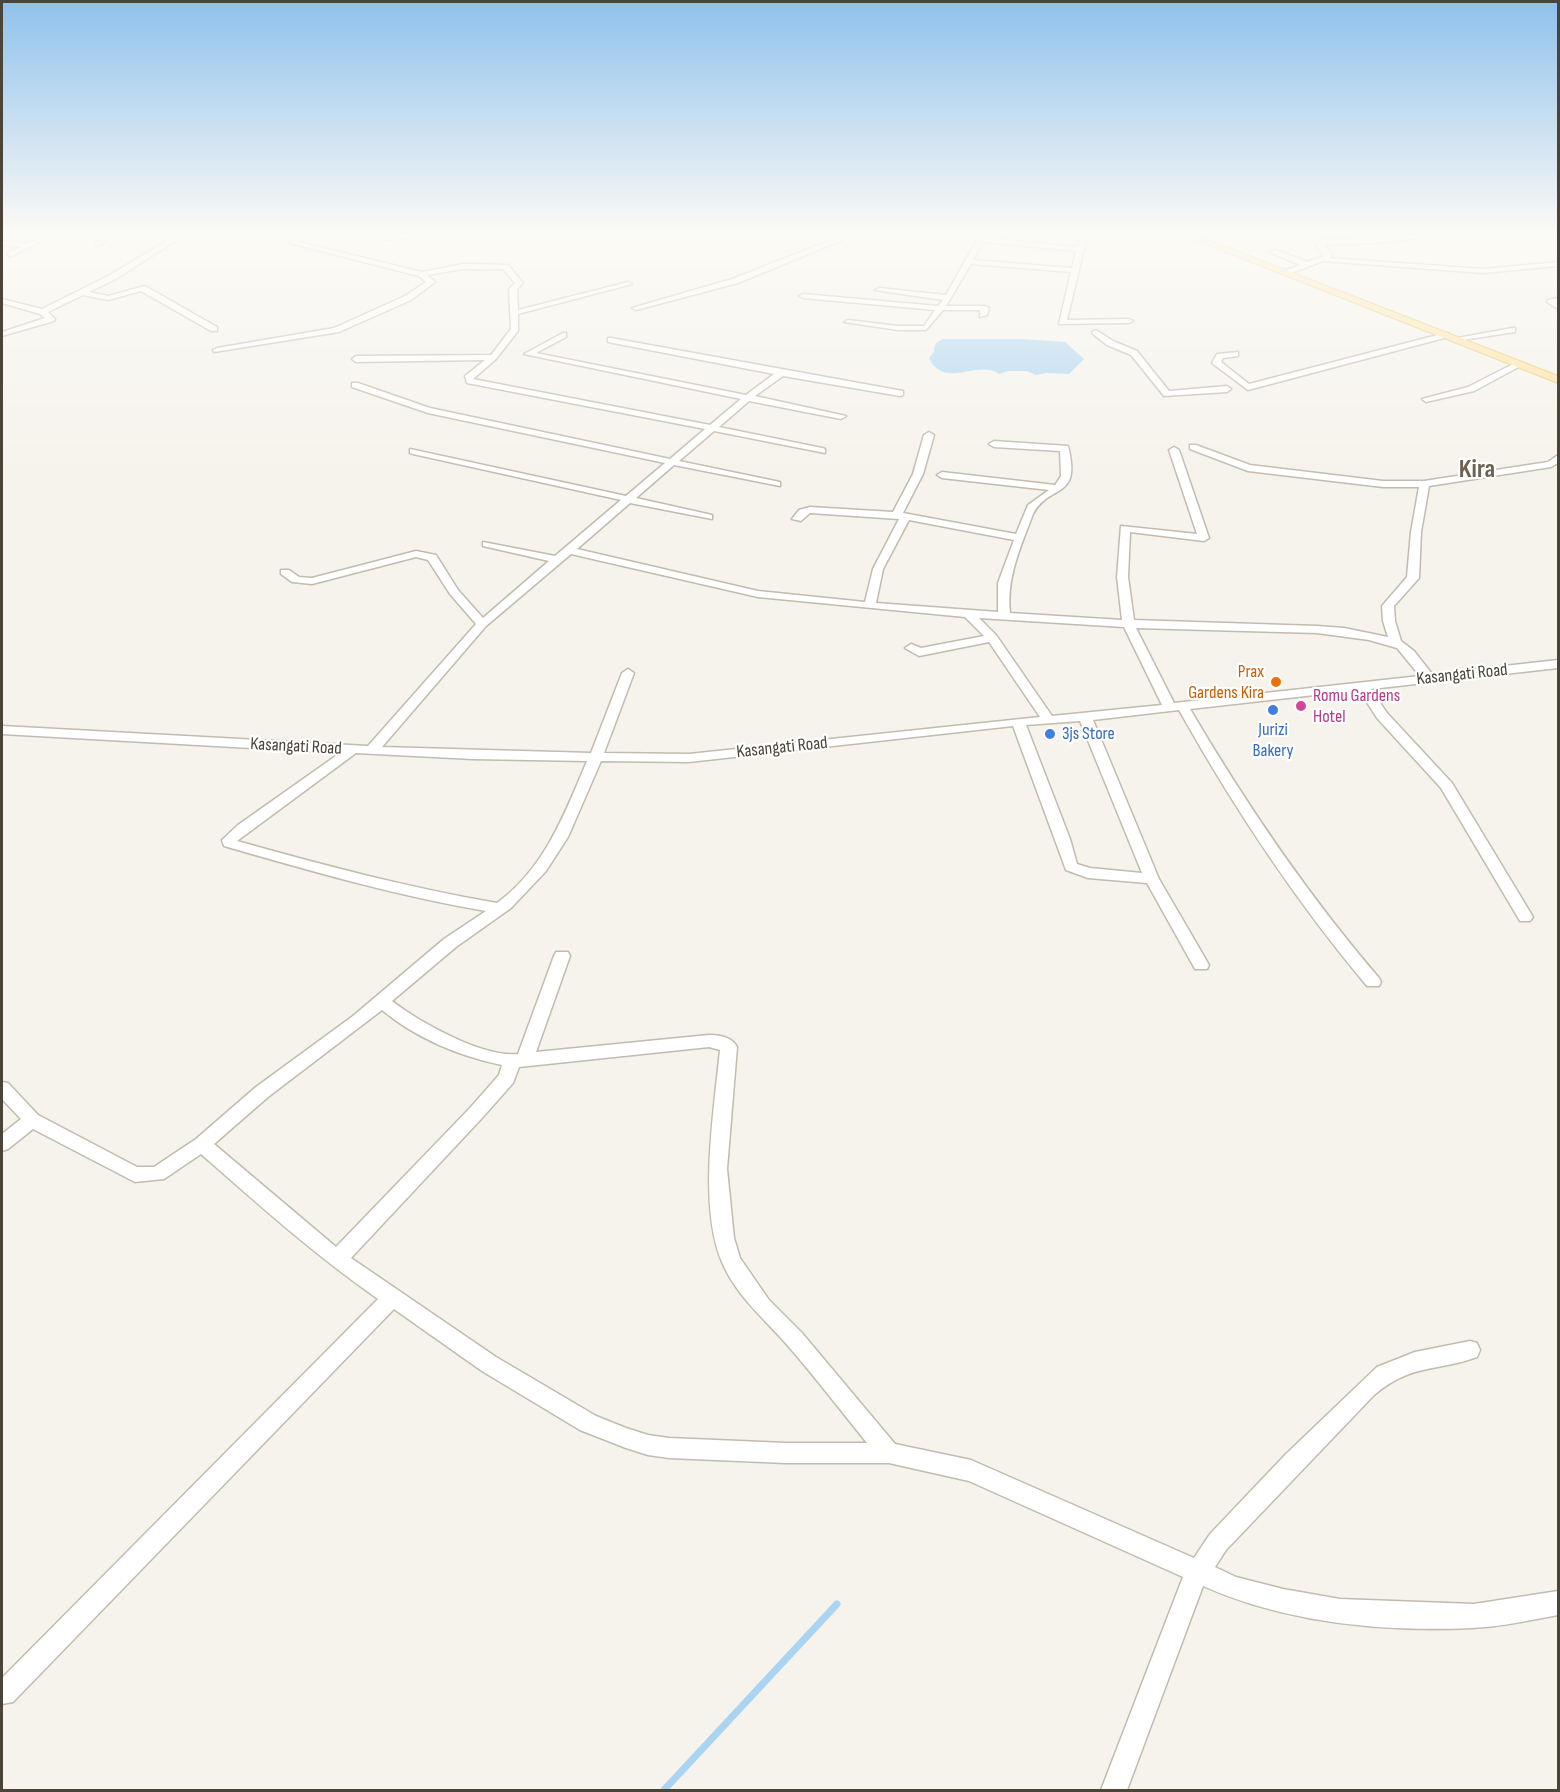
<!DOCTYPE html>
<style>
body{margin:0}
#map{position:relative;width:1560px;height:1792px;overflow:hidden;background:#f6f3ec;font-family:"Sofia Sans Condensed",sans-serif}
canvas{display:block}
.frame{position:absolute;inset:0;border:3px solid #4b4439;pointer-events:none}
</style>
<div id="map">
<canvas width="1560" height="1792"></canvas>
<div class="frame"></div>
</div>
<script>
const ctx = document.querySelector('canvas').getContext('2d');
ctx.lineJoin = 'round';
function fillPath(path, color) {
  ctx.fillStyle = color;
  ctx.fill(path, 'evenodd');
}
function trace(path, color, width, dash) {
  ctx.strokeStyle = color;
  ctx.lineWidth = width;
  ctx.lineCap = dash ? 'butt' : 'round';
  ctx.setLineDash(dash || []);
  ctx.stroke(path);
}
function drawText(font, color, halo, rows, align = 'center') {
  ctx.font = font + ' "Sofia Sans Condensed",sans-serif';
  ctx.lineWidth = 4.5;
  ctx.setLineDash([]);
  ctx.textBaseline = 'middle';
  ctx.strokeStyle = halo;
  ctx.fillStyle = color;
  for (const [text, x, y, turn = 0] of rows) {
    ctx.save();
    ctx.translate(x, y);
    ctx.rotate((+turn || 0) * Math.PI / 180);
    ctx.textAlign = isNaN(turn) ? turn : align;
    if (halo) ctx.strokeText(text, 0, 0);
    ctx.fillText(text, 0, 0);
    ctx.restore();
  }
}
const water = new Path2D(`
 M943 339H1022L1065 342 1084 359 1069 374 1046 373 1036 375 1027 371H1008L999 374C980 359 943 390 929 358L934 352C934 345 936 342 943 339Z`);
const stream = new Path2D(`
 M664 1790 837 1604`);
const minor = new Path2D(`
 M110 231H117L100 245H96V243Z
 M183 231H191L116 279 89 292 108 296 145 286 217 327V331H211L141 291 108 300 83 295 48 312 55 319 54 321 2 336V332L45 318 40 314 2 303V299L42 309 110 275Z
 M311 231H320L299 242 422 272 463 264 508 265 523 283 517 289 518 310 628 282 632 284 518 314V331L496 359 473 379 710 425 741 399 524 354 563 333H566V337L536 353 746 395 774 374 608 342V338H611L903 391V395L900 396 783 376 755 396 846 416 841 419 749 401 719 427 822 448 825 449V453L714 431 679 461 780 482V486L674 465 636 498 712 515V519L630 503 577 549 758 591 865 602 873 569 899 519 810 513 801 521 792 519 799 510 810 507 893 512 913 474 924 435 929 432 934 435 923 474 903 513 1016 534 1028 505 1049 490 942 478 937 475 942 472 1055 485 1061 476 1060 451 994 447 989 444 994 441 1068 446C1082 501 1049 483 1033 514 1021 546 1006 578 1010 613L1122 620 1117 577 1121 526 1197 534 1169 450 1174 447 1179 450 1209 538 1204 541 1130 532 1128 577 1134 620 1317 626 1344 628 1388 637 1383 621 1382 606 1407 577 1411 532 1419 487H1383L1248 471 1190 449V445H1196L1250 465 1383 481H1424L1548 462 1558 455V463L1551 467 1429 486 1421 532 1419 578 1394 606 1395 621 1401 641 1414 651 1432 674 1558 660V668L1371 689 1387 713 1452 783 1533 917 1530 921H1520L1441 788 1377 718 1359 690 1190 709C1246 804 1307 894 1379 978L1381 982 1379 986H1367C1295 900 1234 808 1179 710L1093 720 1159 879 1209 965 1207 969H1195L1147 883 1088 878 1066 870 1013 726 689 762 601 761 568 837 546 871 511 908 456 947 392 1001C419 1022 483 1058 518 1054L554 956 556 952H568L570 956 536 1052 709 1035C720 1035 732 1037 737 1047L727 1169 734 1238 740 1258 769 1300 802 1333 895 1444 971 1460 1194 1558 1210 1534 1286 1454 1377 1367 1415 1352 1470 1341 1477 1343 1480 1350 1477 1357C1436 1372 1412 1363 1374 1395L1226 1550 1215 1567 1236 1577 1283 1589 1340 1599 1474 1604 1558 1591V1615C1531 1620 1501 1627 1472 1628 1382 1632 1286 1623 1203 1586L1127 1790H1101L1183 1577 969 1481 889 1463H786L669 1458 648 1455 626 1448 580 1430 482 1371 394 1309 13 1702 2 1704V1678L378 1299C315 1255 259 1205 201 1154L164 1179 135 1182 33 1129 8 1149 2 1151V1134L21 1119 2 1099V1082L8 1083 38 1115 137 1167H154L196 1139 256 1087 353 1016 444 939 486 911C397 896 311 871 224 846L222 840 238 825 340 753 2 734V726L368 746 476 624 450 594 428 560 416 557 312 584 292 582 281 574V570H289L299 577 312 578 416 551 436 555 458 590 483 618 549 561 483 546V542L555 556 621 500 413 454 410 453V449L626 496 665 463 428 413 352 387V383H358L430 408 670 459 705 429 467 383 465 376 485 360 356 362 352 359 356 356 491 355 511 329 509 289 515 283 503 269H463L427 275 435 282 411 300 339 332 214 352 213 350 217 348 334 328 405 296 426 282 419 276 289 243ZM909 520 1014 540 998 583V612L876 603 883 569ZM571 554 758 597 965 617 984 636 921 648 911 644 905 648 919 656 989 642 1040 717 689 754 604 753 634 673 628 669 622 673 591 753 382 747 486 626ZM979 618 1124 627 1162 705 1052 716 996 635ZM1136 628 1317 633 1369 640 1397 648 1420 676 1174 703ZM1080 721 1142 873 1090 868 1077 864 1070 839 1026 725ZM356 753 473 759 587 761C565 813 545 868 497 903 409 888 323 865 237 841ZM382 1010C416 1038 459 1056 502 1065L499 1075 470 1108 336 1247 214 1144 268 1097ZM709 1047 720 1050C714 1111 698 1205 722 1262 736 1296 766 1320 789 1347 816 1378 841 1411 867 1443H786L669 1438 648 1435 626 1428 596 1416 496 1357 351 1258 482 1118 513 1083 519 1067Z
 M362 231 386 236 426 231C408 241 379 244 362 231Z
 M656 231H667L652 235V233Z
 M854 231H864L738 283 636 310 632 308 732 279Z
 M982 231H989L985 238 1077 247 1084 231H1090L1084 249 1067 320 1129 319 1133 321 1129 323 1059 324 1071 272 971 264 946 306H985L989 308 987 315 980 317V310H943L926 330H898L844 322 848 320 898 326H924L935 310 803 298 799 296 803 294 938 306 943 300 875 290 879 288 946 295ZM983 242 1076 251 1072 268 973 260Z
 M1454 231H1480L1375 243 1324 245 1332 254 1330 258 1483 269 1558 262V266L1483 273 1323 261 1286 275 1283 271 1301 265 1269 252 1276 250 1307 262 1324 256 1316 245 1323 240 1375 239Z
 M48 234 50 237 10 257 7 253 21 247 2 245V241L29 243Z
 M1558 298V309L1547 302 1548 300Z
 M1512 328H1515V332L1456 341 1452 339Z
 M1096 330 1113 341 1137 351 1169 391 1227 386 1231 389 1227 392 1164 396 1131 355 1107 345 1093 334 1092 332Z
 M1445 333H1448V337L1248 390 1212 363 1217 354 1238 352V356L1223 358 1221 362 1249 384Z
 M1517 362 1524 364 1474 391 1426 402 1422 399 1468 387Z`);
const major = new Path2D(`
 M1173 231H1185L1558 376V383Z`);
const markers = [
 [1276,682,6,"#e8710a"],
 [1301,706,6,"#d1479c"],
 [1273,710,6,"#3f7fe0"],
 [1050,734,6,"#3f7fe0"]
];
const foodNames = [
 ["Prax",1264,672],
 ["Gardens Kira",1264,693]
];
const streetNames = [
 ["Kasangati Road",1462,675,-6],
 ["Kasangati Road",296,747,3],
 ["Kasangati Road",782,748,-6]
];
const hotelNames = [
 ["Romu Gardens",1313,696],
 ["Hotel",1313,717]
];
const shopNames = [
 ["Jurizi",1273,730],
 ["Bakery",1273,751],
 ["3js Store",1062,734,"left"]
];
const farTownnames = [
 ["Kira",1477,470]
];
fillPath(water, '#a9d4f2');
trace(stream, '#a9d4f2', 7);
trace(minor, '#c2bbae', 3);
trace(major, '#e6c16a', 2);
fillPath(minor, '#fff');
fillPath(major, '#ffe39c');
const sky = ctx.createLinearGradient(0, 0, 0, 482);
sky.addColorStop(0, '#8fc1ec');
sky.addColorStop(0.48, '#fbfaf6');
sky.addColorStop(1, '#fbfaf600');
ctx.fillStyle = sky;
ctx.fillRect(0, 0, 1560, 482);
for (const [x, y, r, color] of markers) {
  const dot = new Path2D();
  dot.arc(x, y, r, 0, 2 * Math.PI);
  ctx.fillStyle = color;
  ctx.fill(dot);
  trace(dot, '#fff', 2);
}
drawText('18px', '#c56008', '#fff', foodNames, 'right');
drawText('18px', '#4b4439', '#fff', streetNames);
drawText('18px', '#b23c85', '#fff', hotelNames, 'left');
drawText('18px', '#366cbe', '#fff', shopNames);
drawText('bold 26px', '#6e6250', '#fff', farTownnames);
</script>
